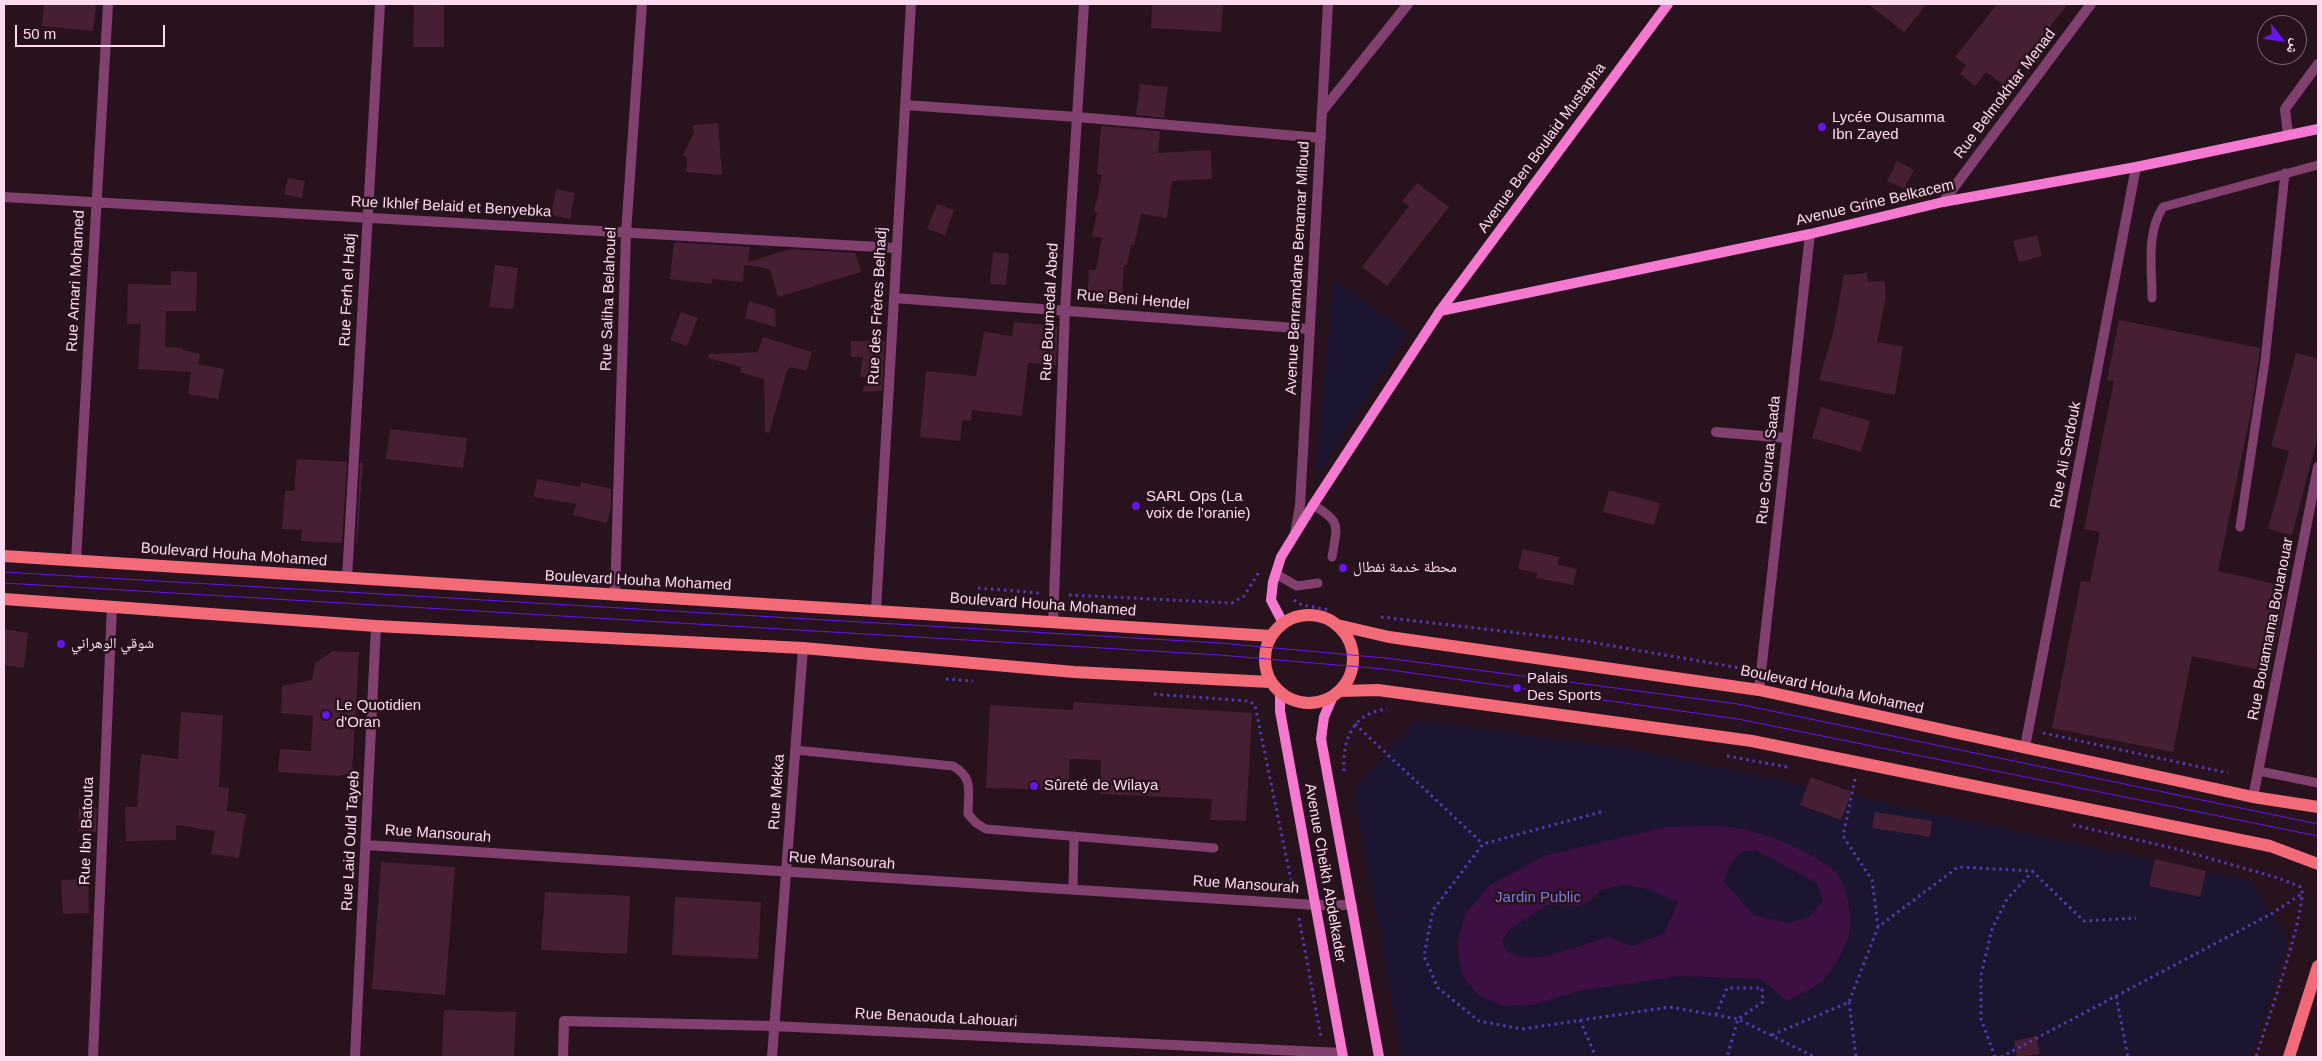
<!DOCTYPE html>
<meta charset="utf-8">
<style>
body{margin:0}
#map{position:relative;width:2322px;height:1061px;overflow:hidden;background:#27121d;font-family:Arial,"Noto Naskh Arabic",sans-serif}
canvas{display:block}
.frame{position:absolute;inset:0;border:5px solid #fcdaef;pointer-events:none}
.north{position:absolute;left:2257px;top:15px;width:50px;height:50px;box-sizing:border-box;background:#27121d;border:1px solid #7c6271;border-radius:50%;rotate:120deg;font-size:14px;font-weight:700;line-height:20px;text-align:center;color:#fcdaef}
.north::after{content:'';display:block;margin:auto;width:18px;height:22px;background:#6615ed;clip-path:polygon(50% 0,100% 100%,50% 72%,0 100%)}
.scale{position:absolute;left:15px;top:25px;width:150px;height:22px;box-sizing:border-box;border:2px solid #fcdaef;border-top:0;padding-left:6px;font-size:15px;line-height:18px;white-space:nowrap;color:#fcdaef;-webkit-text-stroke:4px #27121d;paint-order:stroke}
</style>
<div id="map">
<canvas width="2322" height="1061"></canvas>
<div class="frame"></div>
<div class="north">ش</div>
<div class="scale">50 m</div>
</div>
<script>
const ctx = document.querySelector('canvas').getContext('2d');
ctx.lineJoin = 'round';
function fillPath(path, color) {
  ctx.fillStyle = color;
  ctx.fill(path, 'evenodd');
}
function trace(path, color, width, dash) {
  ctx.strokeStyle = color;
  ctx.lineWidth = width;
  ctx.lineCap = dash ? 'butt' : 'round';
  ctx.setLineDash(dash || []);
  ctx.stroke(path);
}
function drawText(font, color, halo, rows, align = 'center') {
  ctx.font = font + ' Arial,"Noto Naskh Arabic",sans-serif';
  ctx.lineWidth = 5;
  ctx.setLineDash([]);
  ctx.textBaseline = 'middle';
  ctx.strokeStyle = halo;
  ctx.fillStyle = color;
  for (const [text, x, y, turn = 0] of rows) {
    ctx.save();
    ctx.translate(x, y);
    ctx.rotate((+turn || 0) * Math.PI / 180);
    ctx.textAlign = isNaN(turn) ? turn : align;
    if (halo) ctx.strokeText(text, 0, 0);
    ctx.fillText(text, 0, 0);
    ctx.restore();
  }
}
const green = new Path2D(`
 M1333 278 1407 333 1316 478Z
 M1416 720 1633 749 2251 881 2288 943 2251 1057H1402L1353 790Z`);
const water = new Path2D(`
 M1666 827C1687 827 1710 824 1731 827 1765 832 1804 848 1832 869 1849 883 1855 924 1846 943 1830 978 1821 986 1786 1001L1762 979 1679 976 1578 991 1532 1005 1503 1006 1478 995 1462 975 1457 946 1465 914 1490 885 1544 856ZM1755 850 1817 883 1823 901 1809 917 1788 923 1754 915 1724 882 1731 863 1741 852ZM1625 885 1648 889 1678 902 1664 933 1632 946 1608 937 1548 956 1524 958 1506 951 1502 940 1509 930 1547 905 1578 906 1590 901 1601 890Z`);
const building = new Path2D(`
 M44 4H96L93 31 42 26Z
 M414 4H444V47H413Z
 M1152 4H1223L1221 32 1151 28Z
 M1868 4H1927L1904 32Z
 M1997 4H2068L2003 85 1986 72 1975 86 1960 74 1966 65 1955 57Z
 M1140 84 1168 87 1164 118 1136 115Z
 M718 123 722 175 686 172 687 158 683 155 694 133 693 125Z
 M1101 126 1160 131 1158 153 1211 150 1212 179 1172 181 1167 218 1141 214 1134 245H1131L1127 265H1124L1122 305 1087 303 1089 270H1096L1102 238 1092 236 1097 212H1094L1102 175 1097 174Z
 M1897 161 1914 170 1904 189 1887 181Z
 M288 178 305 181 302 198 284 194Z
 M1417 183 1449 207 1387 286 1362 267 1409 206 1402 201Z
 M556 189 575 193 570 219 551 215Z
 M937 204 954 210 945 235 927 229Z
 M2037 235 2042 256 2019 262 2013 241Z
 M674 242 750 247 748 262 790 249 855 253 861 272 778 297 770 269 744 265 743 282 712 279V284L670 279Z
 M993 252 1009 254 1006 285 990 284Z
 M495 265 518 268 513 309 489 307Z
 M171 271 197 272 196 311H166L165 347 182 348V350L200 354 198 364 224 369 218 399 188 394 191 372 138 369 141 324H127L128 284 171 285Z
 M1867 273 1868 282 1885 281 1886 297 1877 342 1903 347 1895 395 1819 380 1833 333 1844 275Z
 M749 301 775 309 776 327 745 318Z
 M681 312 698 318 687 346 670 340Z
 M2119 320 2260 348 2252 407 2218 571 2275 584 2274 592 2286 595 2282 615 2269 672 2192 656 2173 752 2052 728 2081 581 2090 582 2100 532 2084 529 2114 381 2107 380Z
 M1014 322 1058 326 1056 365 1028 363 1022 416 972 410 971 421 962 420 960 441 920 437 926 371 976 376 984 332 1012 336Z
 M763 337 812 352 806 371 790 367 787 371 769 433 765 432 764 379 740 372 741 367 708 358 709 354 758 352Z
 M851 341H885L882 391 862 392 868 378 860 377 863 357H851Z
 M2296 353 2318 359V436L2292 535 2268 529 2289 451 2271 446Z
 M1821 407 1870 421 1861 452 1812 438Z
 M390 429 467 438 463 468 386 459Z
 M297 459 347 462 342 543 301 541 302 530 282 529 285 491H294Z
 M360 463H363L357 544H356Z
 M537 479 580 487 581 482 611 489V507L607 523 573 515 576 504 534 497Z
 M1609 490 1660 503 1654 525 1603 512Z
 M1523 549 1559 557 1558 565 1577 569 1573 585 1536 578 1537 573 1518 569Z
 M4 629 28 633 24 668 4 665Z
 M333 651 359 652 352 773 338 776 278 772 280 749 311 751 313 716 281 713 282 686 312 680 315 663Z
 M1074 702 1252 713 1246 821 1210 820 1212 799 1100 794 1101 760 1070 759 1068 790 986 788 990 705 1073 710Z
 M181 712 223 715 219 787 229 788 227 811 246 814 239 858 211 854 215 831 176 825V840L126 841 125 807H137L141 754 178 759Z
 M1811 777 1852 792 1841 820 1800 805Z
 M79 807 97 808 96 832 78 831Z
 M1875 812 1932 821 1930 837 1872 828Z
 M2155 859 2206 871 2200 897 2149 886Z
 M381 862 455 867 445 995 372 989Z
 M88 879 89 913 63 914 61 880Z
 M545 892 630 896 627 954 541 950Z
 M675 897 761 902 758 959 672 955Z
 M444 1010 516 1012 514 1057H442Z
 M2036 1036 2040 1054 2017 1057 2014 1041Z`);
const path = new Path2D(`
 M978 588 1040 593
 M1069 595 1232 603 1244 596 1259 572
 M1294 600 1302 605 1330 610
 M1381 617 1578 640 1746 669
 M1774 675 1807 682
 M946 679 973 681
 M1154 694 1249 701 1255 705 1293 890
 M1355 724 1483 844
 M2043 733 2228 773
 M1727 756 1787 767
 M1344 771C1342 739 1353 713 1387 709
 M1855 779 1843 836 1872 880 1878 927
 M1601 812 1483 844 1433 910 1424 956 1438 988 1479 1021 1522 1029 1670 1007 1738 1019 1815 1057
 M2073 825 2177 849 2278 878 2301 887C2309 906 2264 1030 2256 1057
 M1299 918 1321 1037
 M2116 996 2128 1057
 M1849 1002 1856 1057
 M1716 1015 1727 988H1762L1763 1002 1738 1019 1727 1057
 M1580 1020 1596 1057
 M1772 1035 1849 1002 1878 927 1958 867 2032 871 2084 921 2136 918
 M1995 1057 1981 1019V975L1992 929 2007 899 2032 872
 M2001 1057 2271 914 2303 893`);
const lane = new Path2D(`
 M2152 298C2152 267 2146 233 2163 207L2318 165
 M1313 505C1342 522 1337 526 1332 557
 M2240 527 2265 361 2285 173
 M1276 574 1297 586 1318 583
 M795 750 953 766C974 778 968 791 968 814L976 823 986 829 1214 848
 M2259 771 2318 783
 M1073 890 1074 836`);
const street = new Path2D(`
 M905 105 1077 117 1321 138
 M1323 110 1408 4
 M2288 134 2285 109 2318 64
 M4 197 896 248
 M1943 202 2091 4
 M894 298 1309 329
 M1716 432 1787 438
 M1295 534 1300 505 1328 4
 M76 560 108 4
 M347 578 380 4
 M615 596 626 233 642 4
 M876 610 911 4
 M1053 623 1065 310 1084 4
 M1759 690 1810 234
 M2025 747 2136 167
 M2253 797 2318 467
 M366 845 1316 905H1352
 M93 1057 112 606
 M355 1057 376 626
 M563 1057 564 1021 773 1026 1342 1053
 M772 1057 803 648`);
const secondary = new Path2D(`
 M1440 311 1810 234 1943 202 2136 167 2318 129
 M1283 623 1271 600 1273 582 1281 557 1313 505 1440 311 1668 4
 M1280 694V711L1343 1057
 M1333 696 1324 717 1321 739 1379 1057`);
const primary = new Path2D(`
 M4 556 1271 636
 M4 599 376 626 803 648 1074 672 1270 682
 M1265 659a44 44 0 1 1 88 0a44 44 0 1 1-88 0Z
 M1337 625 1389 637 1759 690 2253 797 2318 807
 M1339 691 1378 690 1752 741 2270 846 2318 864
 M2289 1057 2318 966`);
const tram = new Path2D(`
 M4 572 1220 643 1385 658 1738 704 2318 824
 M4 583 1220 655 1384 669 1738 719 2318 836`);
const markers = [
 [1822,127,5,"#6615ed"],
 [1136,506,5,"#6615ed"],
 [1343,568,5,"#6615ed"],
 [61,644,5,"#6615ed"],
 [1517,688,5,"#6615ed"],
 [326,715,5,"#6615ed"],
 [1034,786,5,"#6615ed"]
];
const streetNames = [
 ["Rue Belmokhtar Menad",2005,94,-53],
 ["Avenue Ben Boulaid Mustapha",1542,148,-54],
 ["Avenue Grine Belkacem",1875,203,-13],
 ["Rue Ikhlef Belaid et Benyebka",451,207,3],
 ["Avenue Benramdane Benamar Miloud",1298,268,-87],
 ["Rue Amari Mohamed",76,281,-87],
 ["Rue Ferh el Hadj",348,290,-87],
 ["Rue Saliha Belahouel",609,299,-88],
 ["Rue Beni Hendel",1133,300,5],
 ["Rue des Frères Belhadj",878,306,-87],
 ["Rue Boumedal Abed",1050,312,-87],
 ["Rue Ali Serdouk",2066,455,-79],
 ["Rue Gouraa Saada",1769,460,-84],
 ["Boulevard Houha Mohamed",234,555,4],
 ["Boulevard Houha Mohamed",638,581,3],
 ["Boulevard Houha Mohamed",1043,605,4],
 ["Rue Bouamama Bouanouar",2271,629,-79],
 ["Boulevard Houha Mohamed",1832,690,12],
 ["Rue Mekka",777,792,-86],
 ["Rue Ibn Batouta",87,831,-88],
 ["Rue Mansourah",438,834,4],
 ["Rue Laid Ould Tayeb",351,841,-87],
 ["Rue Mansourah",842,861,4],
 ["Avenue Cheikh Abdelkader",1325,873,80],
 ["Rue Mansourah",1246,885,4],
 ["Rue Benaouda Lahouari",936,1018,3]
];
const poiNames = [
 ["Lycée Ousamma",1832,118],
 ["Ibn Zayed",1832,135],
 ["SARL Ops (La",1146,497],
 ["voix de l'oranie)",1146,514],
 ["محطة خدمة نفطال",1353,568],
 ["شوقي الوهراني",71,644],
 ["Palais",1527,679],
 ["Des Sports",1527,696],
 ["Le Quotidien",336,706],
 ["d'Oran",336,723],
 ["Sûreté de Wilaya",1044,786]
];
const parkNames = [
 ["Jardin Public",1538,898]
];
fillPath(green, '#1c1530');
fillPath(water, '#3e0f42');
fillPath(building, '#461f34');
trace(path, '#533ab1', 3, [2.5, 4]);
trace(lane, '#82406e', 9);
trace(street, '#82406e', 10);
trace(secondary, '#f579d0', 10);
trace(primary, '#f36a78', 12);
trace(tram, '#6615ed', 1);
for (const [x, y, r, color] of markers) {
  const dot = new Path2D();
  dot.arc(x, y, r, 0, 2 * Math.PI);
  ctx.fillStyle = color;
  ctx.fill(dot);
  trace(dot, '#27121d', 2);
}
drawText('15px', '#fcdaef', '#27121d', streetNames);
drawText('15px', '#fcdaef', '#27121d', poiNames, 'left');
drawText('15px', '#7c7adb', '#27121d', parkNames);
</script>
